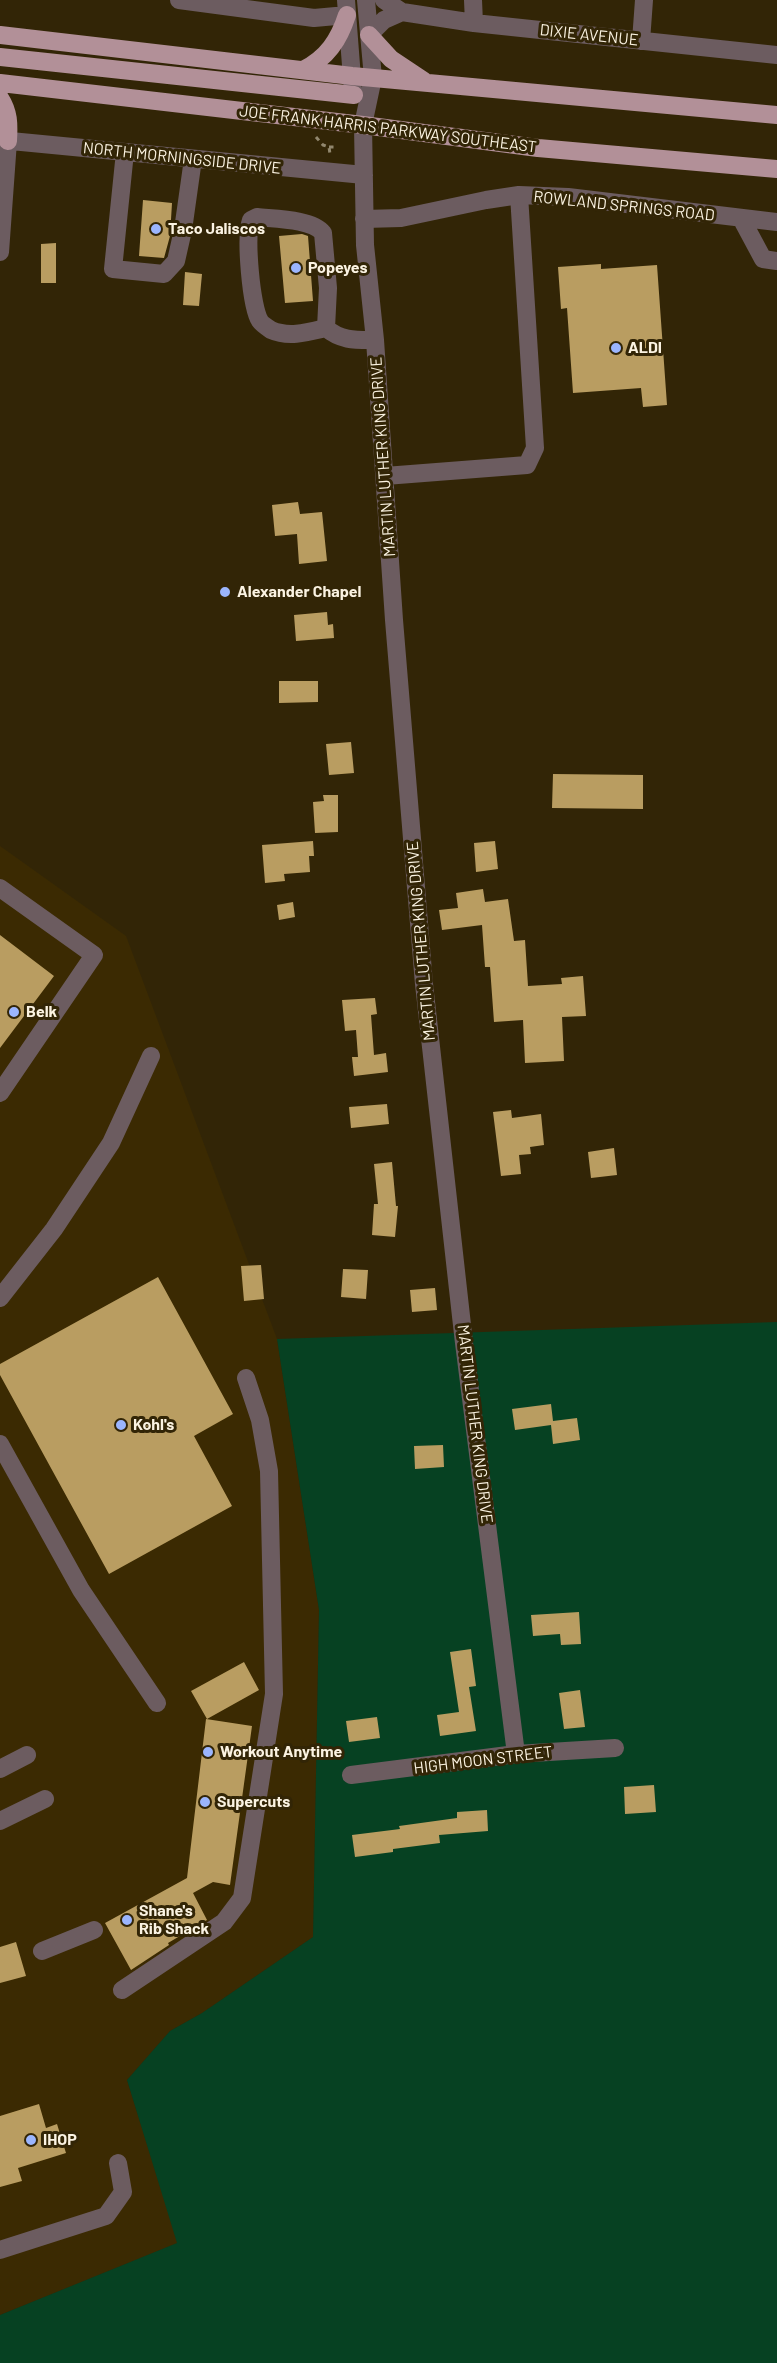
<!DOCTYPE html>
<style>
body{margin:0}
canvas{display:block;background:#322506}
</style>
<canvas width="777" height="2363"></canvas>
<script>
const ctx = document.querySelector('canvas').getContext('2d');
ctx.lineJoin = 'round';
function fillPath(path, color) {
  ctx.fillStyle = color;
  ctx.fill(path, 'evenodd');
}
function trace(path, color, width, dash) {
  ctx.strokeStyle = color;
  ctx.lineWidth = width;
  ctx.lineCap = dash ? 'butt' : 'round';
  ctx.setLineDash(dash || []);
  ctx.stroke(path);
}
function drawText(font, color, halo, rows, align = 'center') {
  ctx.font = font + ' Barlow,sans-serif';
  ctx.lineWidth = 6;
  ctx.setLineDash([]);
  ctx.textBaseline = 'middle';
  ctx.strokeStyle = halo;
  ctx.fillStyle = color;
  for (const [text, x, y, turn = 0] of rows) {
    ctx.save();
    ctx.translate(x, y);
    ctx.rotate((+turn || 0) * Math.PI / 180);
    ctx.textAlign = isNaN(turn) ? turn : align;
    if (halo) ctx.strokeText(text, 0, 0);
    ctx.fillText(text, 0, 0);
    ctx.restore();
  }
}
const built = new Path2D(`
 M0 846 126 936 277 1339 319 1610 313 1937 202 2013 170 2031 127 2080 178 2243 0 2315Z`);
const green = new Path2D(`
 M777 1322V2363H0V2315L177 2243 127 2080 170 2031 202 2013 313 1937 319 1610 277 1339Z`);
const building = new Path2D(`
 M143 200 172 203 170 236 164 258 139 256Z
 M302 234 308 236 313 301 285 303 279 236Z
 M56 243V283H41V244Z
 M601 264V269L657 265 667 405 643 407 641 388 573 393 567 308 561 309 558 267Z
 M185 272 202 274 199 306 183 305Z
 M298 502 300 514 322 512 327 561 299 564 297 534 275 536 272 505Z
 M327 612 328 625 333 624 334 638 296 641 294 615Z
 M279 681H318V702L279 703Z
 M351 742 354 773 329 775 326 744Z
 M553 774 643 775V809L552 808Z
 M323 795H338V832L315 833 313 802 324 801Z
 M313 841 314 856H309L310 872 284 874 285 881 265 883 262 845Z
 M495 841 498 869 476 872 474 843Z
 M483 889 485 902 508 899 514 941 525 940 528 986 562 984 561 978 583 976 586 1016 562 1017 564 1061 525 1063 523 1020 494 1022 490 967H485L482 925 442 930 439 910 458 908 456 893Z
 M293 902 295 917 279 920 277 905Z
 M0 935 54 976 0 1048Z
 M375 998 377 1014 371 1015 374 1055 386 1053 388 1072 354 1076 352 1057H358L356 1030 345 1031 342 1000Z
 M387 1104 389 1124 351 1128 349 1107Z
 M511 1110 512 1118 541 1114 544 1145 530 1147 531 1154 519 1155 521 1174 501 1176 493 1112Z
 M614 1148 617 1175 591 1178 588 1152Z
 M392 1162 396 1206H398L395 1237 372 1235 374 1204H378L374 1164Z
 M261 1265 264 1299 244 1301 241 1266Z
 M343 1269 368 1270 366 1299 341 1297Z
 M158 1277 233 1414 194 1436 232 1506 109 1574 0 1375V1364Z
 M435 1288 437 1310 412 1312 410 1290Z
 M551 1404 553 1421 577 1418 580 1440 553 1444 551 1425 515 1430 512 1409Z
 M443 1445 444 1467 415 1469 414 1446Z
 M579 1612 581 1644 561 1645 560 1634 533 1636 531 1615Z
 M471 1649 476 1686 469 1687 476 1731 440 1736 437 1715 459 1712 450 1652Z
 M244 1662 259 1690 207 1719 191 1691Z
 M580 1690 585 1727 564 1729 559 1693Z
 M377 1717 380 1738 349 1742 346 1721Z
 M206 1719 252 1726 230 1885 213 1882 193 1893 207 1920 168 1943 169 1945 131 1970 105 1923 187 1878Z
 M654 1785 656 1812 625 1814 624 1787Z
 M487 1810 488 1831 439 1835 440 1843 393 1849V1852L355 1857 352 1835 400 1829 399 1826 457 1818V1812Z
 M16 1942 26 1976 0 1983V1947Z
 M39 2104 46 2128 57 2124 66 2153 18 2168 22 2181 0 2187V2116Z`);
const path = new Path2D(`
 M316 137 323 145 329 147 330 154
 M329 147H336`);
const minor = new Path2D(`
 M179 0 314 18 347 15
 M346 0 353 91
 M366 0 373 78 363 125 365 245 375 340 394 620 424 984 464 1343 516 1754
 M384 0 402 12 474 23 777 55
 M473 0 474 23
 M369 35 384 20 402 12
 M641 41 644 0
 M0 140 364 175
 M125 152 113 269 164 274 176 261 183 230 193 159
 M741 218 763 259 777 261
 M364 219 401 218 486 200 519 195 568 197 777 222
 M0 252 8 141
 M326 328 328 288 323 233C312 219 275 219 257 217L251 220C245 237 251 307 260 321 262 324 268 328 271 330 289 338 309 332 326 328 341 341 356 340 375 340
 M385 476 527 465 535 448 519 195
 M0 888 94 955 0 1093
 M0 1298 54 1229 111 1143 151 1056
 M0 1444 81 1590 157 1703
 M0 1769 27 1755
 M351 1775 516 1754 615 1748
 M0 1821 45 1799
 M42 1951 94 1930
 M122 1990 224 1922 242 1898 274 1694 269 1471 260 1420 246 1378
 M0 2250 106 2216 123 2192 118 2163`);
const major = new Path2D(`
 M0 35 352 76 777 115
 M369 35 391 59 424 81
 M0 57 354 95
 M303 70C327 58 339 40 347 15
 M0 83 363 125 538 148 777 169
 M0 98C9 112 9 124 8 141`);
const markers = [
 [156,229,6,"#9bb5fd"],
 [296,268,6,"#9bb5fd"],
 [616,348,6,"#9bb5fd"],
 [225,592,6,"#9bb5fd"],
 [14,1012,6,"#9bb5fd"],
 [121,1425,6,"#9bb5fd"],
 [208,1752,6,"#9bb5fd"],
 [205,1802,6,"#9bb5fd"],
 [127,1920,6,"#9bb5fd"],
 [31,2140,6,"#9bb5fd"]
];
const streetNames = [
 ["DIXIE AVENUE",589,35,6],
 ["JOE FRANK HARRIS PARKWAY SOUTHEAST",388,129,7],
 ["NORTH MORNINGSIDE DRIVE",182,158,6],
 ["ROWLAND SPRINGS ROAD",624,206,6],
 ["MARTIN LUTHER KING DRIVE",383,457,-94],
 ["MARTIN LUTHER KING DRIVE",421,941,-95],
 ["MARTIN LUTHER KING DRIVE",475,1424,83],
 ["HIGH MOON STREET",483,1760,-7]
];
const poiNames = [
 ["Taco Jaliscos",168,229],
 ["Popeyes",308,268],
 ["ALDI",628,348],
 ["Alexander Chapel",237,592],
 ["Belk",26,1012],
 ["Kohl's",133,1425],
 ["Workout Anytime",220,1752],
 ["Supercuts",217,1802],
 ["Shane's",139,1911],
 ["Rib Shack",139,1929],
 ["IHOP",43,2140]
];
fillPath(built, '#3b2a02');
fillPath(green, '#064122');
fillPath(building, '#b99d61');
trace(path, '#91876e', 3, [4.5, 4.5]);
trace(minor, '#6c5c60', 18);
trace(major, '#b29098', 18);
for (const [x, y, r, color] of markers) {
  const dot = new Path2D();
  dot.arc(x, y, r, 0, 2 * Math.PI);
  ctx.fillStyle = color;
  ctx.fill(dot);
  trace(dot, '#322506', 2);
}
drawText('16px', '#fbf3e2', '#322506', streetNames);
drawText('bold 16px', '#fbf3e2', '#322506', poiNames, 'left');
</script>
